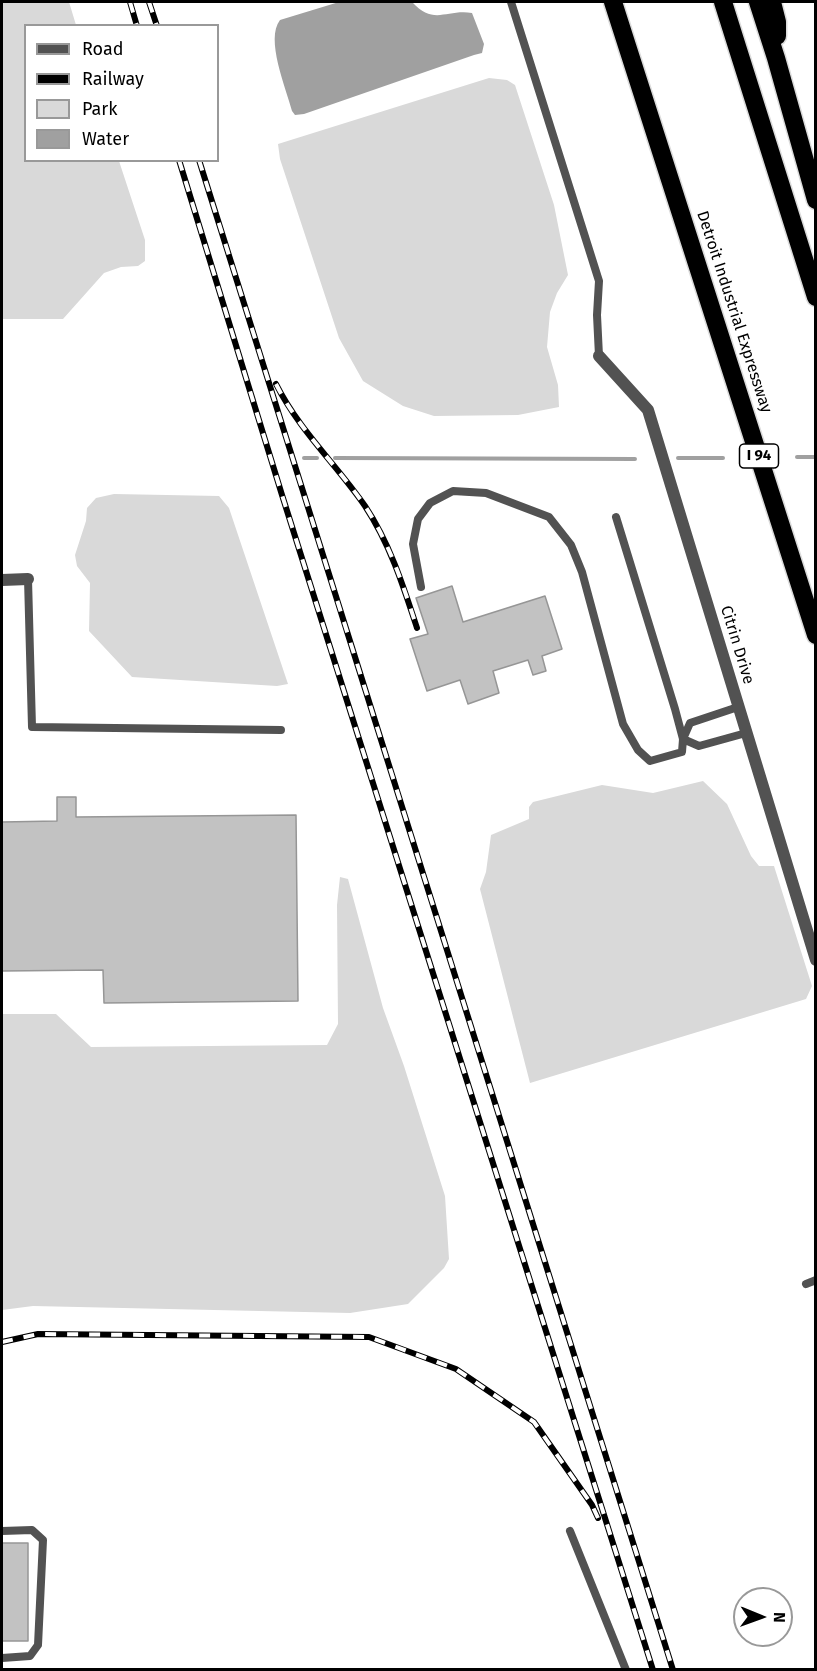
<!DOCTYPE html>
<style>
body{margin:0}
#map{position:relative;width:817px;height:1671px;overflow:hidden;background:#fff;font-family:"Fira Sans",sans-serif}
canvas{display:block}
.frame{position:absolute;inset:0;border:3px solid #000;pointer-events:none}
.legend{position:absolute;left:24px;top:24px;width:195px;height:138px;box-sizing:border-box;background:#fff;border:2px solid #999;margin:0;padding:8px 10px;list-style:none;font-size:18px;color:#000}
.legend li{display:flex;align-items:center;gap:12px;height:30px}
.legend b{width:30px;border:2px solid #999}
.north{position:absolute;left:733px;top:1587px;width:60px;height:60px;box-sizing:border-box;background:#fff;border:2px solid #999;border-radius:50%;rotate:91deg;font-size:16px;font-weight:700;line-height:24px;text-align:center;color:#000}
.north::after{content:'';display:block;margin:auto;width:21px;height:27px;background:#000;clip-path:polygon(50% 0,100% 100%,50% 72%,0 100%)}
</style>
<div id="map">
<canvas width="817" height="1671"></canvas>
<div class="frame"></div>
<ul class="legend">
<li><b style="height:8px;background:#525252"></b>Road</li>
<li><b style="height:8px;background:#000"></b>Railway</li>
<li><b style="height:16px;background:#d9d9d9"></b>Park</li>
<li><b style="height:16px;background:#a0a0a0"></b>Water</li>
</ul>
<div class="north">N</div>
</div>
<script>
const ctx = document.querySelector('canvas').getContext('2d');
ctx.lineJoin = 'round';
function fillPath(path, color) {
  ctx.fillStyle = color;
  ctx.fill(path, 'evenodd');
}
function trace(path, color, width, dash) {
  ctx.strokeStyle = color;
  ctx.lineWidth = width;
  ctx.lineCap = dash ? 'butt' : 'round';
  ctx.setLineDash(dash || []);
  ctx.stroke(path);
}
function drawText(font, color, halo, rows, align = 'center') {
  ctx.font = font + ' "Fira Sans",sans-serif';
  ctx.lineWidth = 5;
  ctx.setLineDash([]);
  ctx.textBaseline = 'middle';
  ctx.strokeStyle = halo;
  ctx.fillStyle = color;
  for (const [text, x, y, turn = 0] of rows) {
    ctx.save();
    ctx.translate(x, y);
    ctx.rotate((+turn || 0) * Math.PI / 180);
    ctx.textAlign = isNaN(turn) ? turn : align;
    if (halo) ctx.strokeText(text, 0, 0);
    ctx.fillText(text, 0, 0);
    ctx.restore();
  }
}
const green = new Path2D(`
 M2 2H69L76 25 26 26V160L119 161 145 240V261L138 266 121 267 104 273 63 319H2Z
 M489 78 507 80 515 85 554 205 568 275 557 293 550 312 547 347 558 385 559 407 518 415 434 416 403 406 363 381 339 338 280 159 278 144Z
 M114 494 219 496 229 508 288 684 277 686 132 677 89 631 90 583 77 566 75 555 86 521 87 508 96 498Z
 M703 781 727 804 751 856 759 866H774L812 986 806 999 530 1083 480 889 486 872 491 835 529 819V807L533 802 602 785 653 793Z
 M340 877 348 879 383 1008 404 1066 445 1196 449 1259 444 1268 408 1304 350 1313 33 1306 2 1310V1014H56L91 1047 327 1045 338 1024 337 905Z`);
const water = new Path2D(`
 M339 2H412C434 26 446 9 472 13L484 44 482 53 474 55 304 114 295 115 292 111C286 88 265 39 280 20Z`);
const stream = new Path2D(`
 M797 457H816
 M304 458H317
 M335 458 635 459
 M678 458H723`);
const building = new Path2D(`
 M452 586 463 622 545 596 562 649 542 656 546 671 533 675 528 660 493 671 499 693 468 704 460 680 427 691 410 639 428 634 416 598Z
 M57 797H76V817L296 815 298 1001 104 1003 103 970 2 971V822L57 821Z
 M2 1543H28V1641H2Z`);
const service = new Path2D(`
 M511 2 599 281 597 315 599 356
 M28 579 32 727 281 730
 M421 587 413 544 418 519 430 503 453 491 486 493 549 517 571 545 582 572 623 724 638 750 650 761 682 752 683 739 675 709 616 517
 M683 739 690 723 738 707
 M683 739 699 746 746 733
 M806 1284 816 1280
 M2 1531 32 1530 43 1540 38 1645 30 1656 2 1658
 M570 1531 626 1670`);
const minor = new Path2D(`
 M599 356 648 410 816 960
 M2 580 28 579`);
const motorway = new Path2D(`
 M613 2 816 635
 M723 2 816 297
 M758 2 776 58 816 200
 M772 2 777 22V36`);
const rail = new Path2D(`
 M130 2 137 26
 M149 2 157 26
 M179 160 282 495 653 1670
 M199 160 673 1670
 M276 384C299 430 336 464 365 506 390 544 403 585 417 628
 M2 1342 38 1334 369 1337 456 1369 534 1422 592 1505 598 1518`);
const shields = [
 [759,456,39]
];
const shieldNames = [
 ["I 94",759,456]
];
const streetNames = [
 ["Detroit Industrial Expressway",734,312,72],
 ["Citrin Drive",737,645,73]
];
fillPath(green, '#d9d9d9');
fillPath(water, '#a0a0a0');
trace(stream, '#a0a0a0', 4);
fillPath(building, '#c2c2c2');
trace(building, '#969696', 1.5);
trace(motorway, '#dbdbdb', 21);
trace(service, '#525252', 8);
trace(minor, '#525252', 12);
trace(motorway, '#000', 18);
trace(rail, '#000', 6);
trace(rail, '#fff', 4, [11]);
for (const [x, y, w] of shields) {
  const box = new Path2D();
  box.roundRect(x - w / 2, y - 12, w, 24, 4.5);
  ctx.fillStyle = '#fff';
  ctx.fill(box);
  trace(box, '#000', 1.5);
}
drawText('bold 15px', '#000', null, shieldNames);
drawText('16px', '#000', '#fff', streetNames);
</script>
